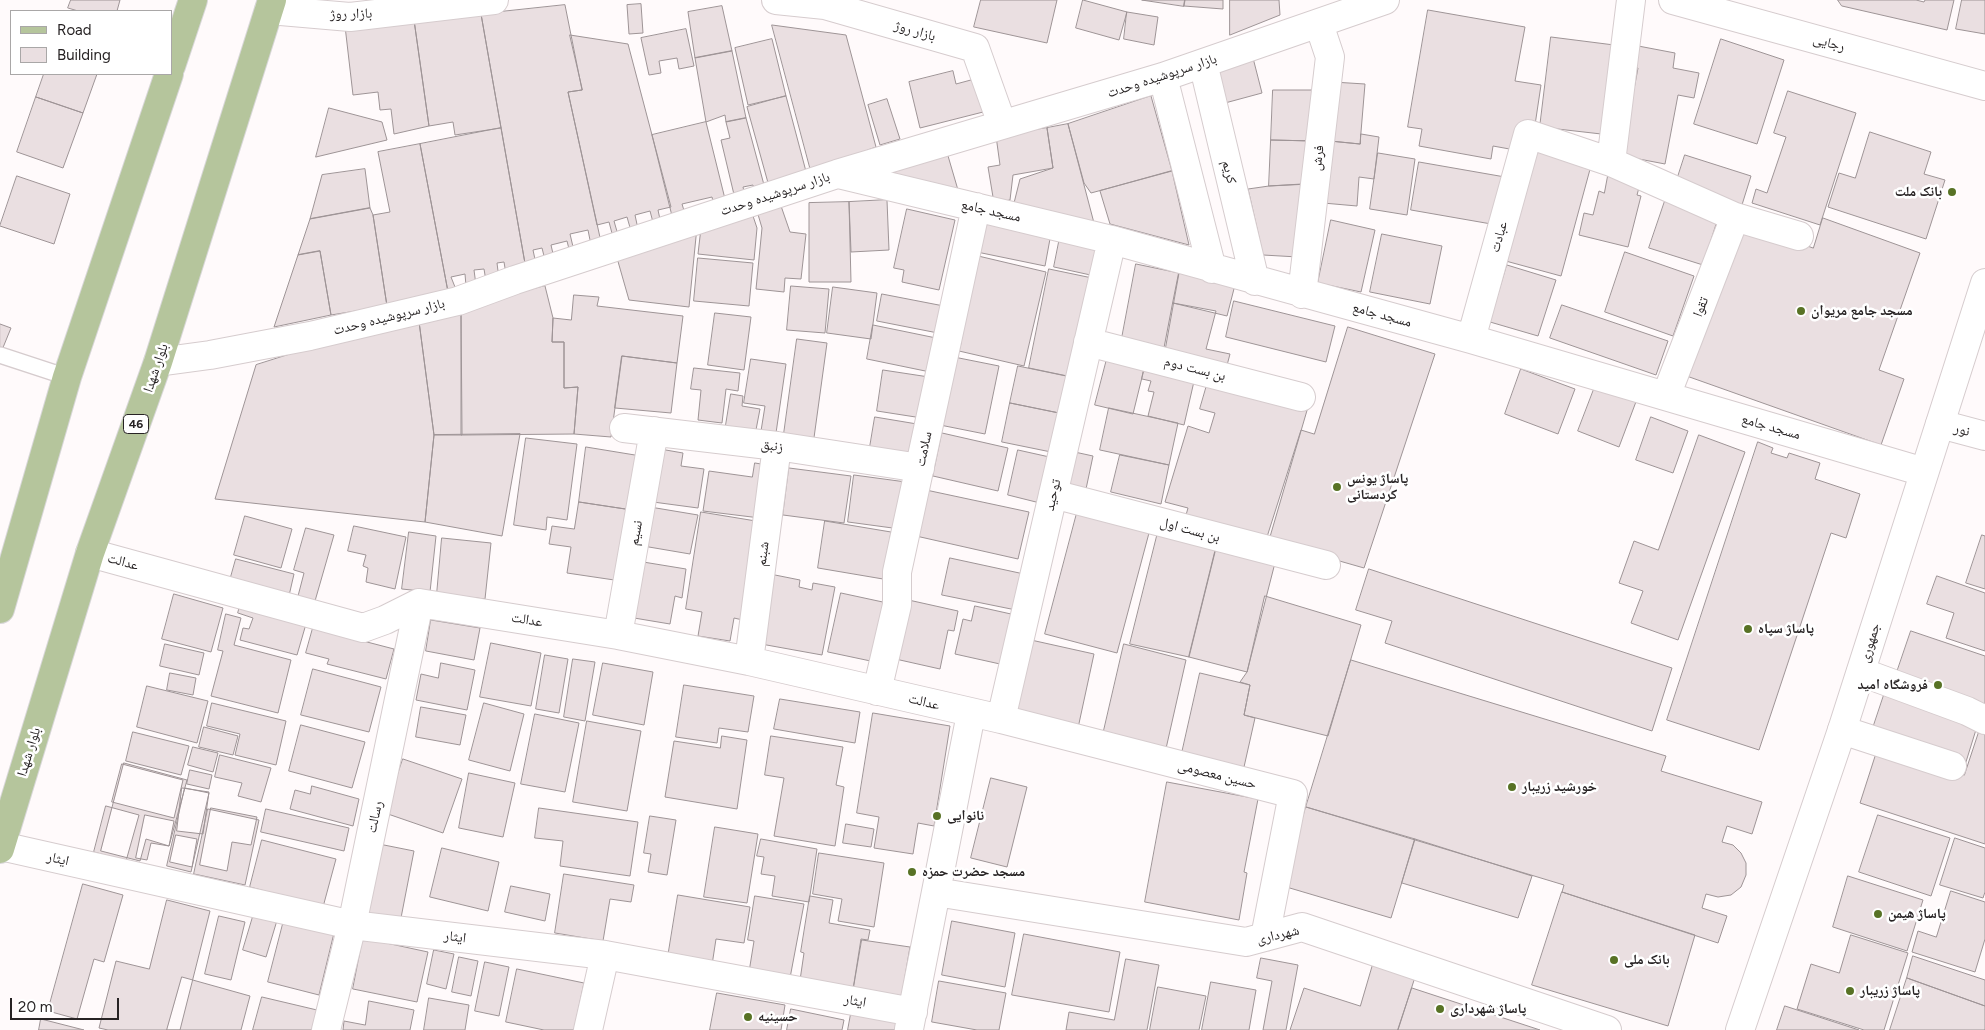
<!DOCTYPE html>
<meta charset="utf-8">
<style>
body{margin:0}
#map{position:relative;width:1985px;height:1030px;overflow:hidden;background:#fffafb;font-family:Figtree,sans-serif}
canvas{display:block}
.legend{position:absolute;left:10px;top:10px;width:162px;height:65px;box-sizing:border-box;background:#fff;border:1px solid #a9a7a7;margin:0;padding:6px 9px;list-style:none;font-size:15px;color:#272324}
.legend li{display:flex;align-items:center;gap:10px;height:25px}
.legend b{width:25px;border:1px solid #a9a7a7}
.scale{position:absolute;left:10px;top:998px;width:109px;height:22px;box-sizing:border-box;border:2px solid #272324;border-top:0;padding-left:6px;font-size:15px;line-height:18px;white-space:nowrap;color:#272324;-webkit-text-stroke:4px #fff;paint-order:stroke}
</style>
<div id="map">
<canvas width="1985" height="1030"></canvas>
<ul class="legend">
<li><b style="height:6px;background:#b5c59c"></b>Road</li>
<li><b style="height:14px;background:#eadfe1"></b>Building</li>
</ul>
<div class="scale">20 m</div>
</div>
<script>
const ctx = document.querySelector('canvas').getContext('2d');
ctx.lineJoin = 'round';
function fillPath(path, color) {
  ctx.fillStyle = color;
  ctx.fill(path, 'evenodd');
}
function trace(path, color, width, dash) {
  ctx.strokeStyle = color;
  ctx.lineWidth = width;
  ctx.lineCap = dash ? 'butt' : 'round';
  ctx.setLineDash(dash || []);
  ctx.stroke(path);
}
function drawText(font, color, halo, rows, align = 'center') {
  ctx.font = font + ' Figtree,"Noto Naskh Arabic",sans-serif';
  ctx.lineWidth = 5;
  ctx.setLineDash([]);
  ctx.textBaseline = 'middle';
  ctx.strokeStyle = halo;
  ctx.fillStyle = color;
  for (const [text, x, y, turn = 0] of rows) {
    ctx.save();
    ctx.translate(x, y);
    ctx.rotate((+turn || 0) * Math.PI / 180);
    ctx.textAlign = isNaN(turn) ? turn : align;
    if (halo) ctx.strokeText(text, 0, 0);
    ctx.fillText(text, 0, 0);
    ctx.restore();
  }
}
const building = new Path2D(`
 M71 0H120L117 11H78L68 8Z
 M981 0H1057L1047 43 974 27Z
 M1083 0 1127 12 1119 40 1076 28Z
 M1142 0H1185L1184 6Z
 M1185 0H1223V9L1184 6Z
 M1230 0H1279L1280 15 1230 35Z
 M1838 0H1916L1924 2 1925 0H1954L1947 30 1842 6Z
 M1962 0H1985V34L1956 29Z
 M641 4 643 33 629 34 627 5Z
 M565 5 582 90 568 92 601 242 591 245 588 230 570 234 574 251 570 253 567 241 551 245 554 258 545 260 542 248 533 250 536 264 526 269 481 14Z
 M722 6 732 51 695 58 688 12Z
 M1428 10 1525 27 1515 81 1541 85 1535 125 1520 123 1515 150 1493 146 1491 159 1419 146 1422 129 1408 127Z
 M1127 12 1158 17 1154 45 1124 39Z
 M481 14 501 128 455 135 453 122 429 126 414 20Z
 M414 20 429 126 394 134 391 109 380 110 378 92 353 95 345 26Z
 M772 25 846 35 876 147 811 171Z
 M686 29 694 66 679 69 677 58 659 61 661 73 649 75 641 38Z
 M570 35 628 44 671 207 658 210 661 224 654 226 650 211 635 215 638 229 631 231 627 217 614 221 618 235 613 237 609 222 597 225 568 92 582 90Z
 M1551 37 1622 46 1610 135 1540 127Z
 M772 39 786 96 748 105 735 48Z
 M1721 39 1784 60 1757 144 1694 124Z
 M1633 45 1675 53 1673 68 1699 73 1694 98 1678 95 1665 164 1613 154 1625 87 1634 89 1638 68 1629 66Z
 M732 51 746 118 726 122 725 115 706 122 695 58Z
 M1252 54 1262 93 1225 103 1215 63Z
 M953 71 956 84 982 77 991 110 920 128 909 82Z
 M44 74H97L83 113 36 97Z
 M1333 82 1365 84 1360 144 1330 141Z
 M1273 90H1316L1314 141 1271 140Z
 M1788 91 1856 113 1820 225 1752 203 1756 189 1767 193 1786 137 1774 133Z
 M786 96 808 179 770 190 747 107Z
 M1151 96 1172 171 1091 193 1084 183 1068 124Z
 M36 97 83 113 63 168 17 152Z
 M887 99 900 139 880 145 868 105Z
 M329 108 382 122 387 140 316 157Z
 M746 118 767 196 757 198 753 185 743 187 746 200 736 203 721 140 730 138 726 122Z
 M706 122 726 203 714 206 712 197 682 204 686 217 673 220 652 135Z
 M1068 124 1094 223 1014 203 1020 179 1053 168 1047 128Z
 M501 128 526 269 506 274 504 262 497 263 499 279 486 281 484 269 474 270 476 285 466 286 465 274 451 277 457 292 449 297 420 144Z
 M1047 128 1053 168 1013 175 1010 200 994 203 988 167 1000 165 996 136Z
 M1870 132 1931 152 1924 174 1945 180 1926 239 1828 207 1839 173 1855 178Z
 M1361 134 1379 137 1374 179 1359 177 1357 206 1323 203 1330 141 1360 144Z
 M1271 140 1314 141 1309 184 1269 186Z
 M420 144 449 297 387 306 373 215 390 212 378 152Z
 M1534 145 1592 162 1561 276 1502 260Z
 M946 149 958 190 889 175 887 167Z
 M1378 153 1415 159 1407 215 1370 209Z
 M1685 155 1751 176 1741 208 1675 186Z
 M1419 162 1505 177 1497 225 1411 210Z
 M365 169 370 208 310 219 322 175Z
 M1172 171 1189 245 1110 224 1100 191Z
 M17 176 70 194 54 244 0 226Z
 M1608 176 1640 184 1637 195 1641 196 1628 247 1579 235 1584 213 1593 215 1599 191 1604 193Z
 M1309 184 1298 257 1263 255 1248 189 1269 186Z
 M1666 198 1719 215 1703 265 1649 248Z
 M887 200 889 250 851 252 849 202Z
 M849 202 851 282H809V203Z
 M780 203 790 232 806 234 801 279 785 278 784 292 756 289 762 228 757 211Z
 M370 208 373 215 387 306 331 315 320 251 298 255 310 219Z
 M907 209 955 220 939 290 902 282 904 270 894 268Z
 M752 213 757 228 754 260 698 254 701 228Z
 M980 213 1052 228 1045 266 972 251Z
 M1823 218 1920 253 1879 370 1904 379 1881 445 1681 374 1736 220 1813 248Z
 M1331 220 1375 230 1361 292 1318 283Z
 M697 227 689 307 629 300 615 251Z
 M1061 232 1102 241 1095 276 1054 267Z
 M1382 234 1442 246 1430 304 1370 292Z
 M320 251 331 315 274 327 298 255Z
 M1625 252 1694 276 1673 336 1605 312Z
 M974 255 1046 272 1024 366 959 351 961 343 954 341Z
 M698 258 753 263 749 306 694 301Z
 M1136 264 1179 273 1164 356 1151 353 1152 344 1122 338Z
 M1507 265 1556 280 1538 336 1490 322Z
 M1049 269 1097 279 1077 378 1029 368Z
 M1179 273 1236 281 1227 316 1173 303Z
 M545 286 553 318 552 342H564V388L578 387 574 434 461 435V308Z
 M791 286 829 289 825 333 787 330Z
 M833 287 877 293 871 339 827 333Z
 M882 294 949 307 943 334 877 321Z
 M574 295 599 297 597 306 683 316 677 363 622 356 611 437 574 434 578 387 564 388V342H552L553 318 571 320Z
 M1234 301 1335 326 1326 362 1226 337Z
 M1173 303 1216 311 1206 349 1230 354 1226 369 1163 355Z
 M1562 305 1668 341 1656 375 1550 338Z
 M461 308 462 435H434L418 314Z
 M715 313 751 317 744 370 708 365Z
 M418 314 434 435 425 522 215 499 256 365Z
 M0 324 11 328 2 350 0 349Z
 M873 325 941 339 935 373 867 359Z
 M1348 327 1435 354 1364 568 1266 540 1301 430 1314 434Z
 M797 339 827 343 813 445 783 441Z
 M1108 355 1145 365 1133 414 1095 405Z
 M622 356 677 363 671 413 615 408Z
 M954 357 999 366 985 434 940 425Z
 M751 359 786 364 776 433 761 431 765 406 744 403Z
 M1145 365 1195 377 1184 425 1148 416 1154 392 1148 391 1151 381 1142 379Z
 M1018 366 1071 377 1064 414 1010 403Z
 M694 368 740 373 738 391 726 389 722 423 698 420 701 390 691 389Z
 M1521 369 1575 389 1558 434 1505 414Z
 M883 370 929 377 922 418 877 411Z
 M1209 378 1308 407 1267 547 1184 522 1188 508 1165 502 1188 426 1209 433 1215 413 1200 409Z
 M1596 384 1637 399 1619 447 1578 431Z
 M731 394 743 396 742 406 760 409 755 435 725 431Z
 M1010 403 1064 414 1056 453 1002 442Z
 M1109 408 1178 423 1169 465 1100 450Z
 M875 417 917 424 911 460 869 453Z
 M1651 417 1688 431 1673 473 1636 460Z
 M942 433 1008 448 998 491 933 476Z
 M520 434 502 536 425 522 434 435Z
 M1699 435 1745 452 1678 640 1631 623 1643 591 1619 583 1634 541 1658 550Z
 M526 438 577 444 567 520 547 517 546 530 514 525Z
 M1758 442 1773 448 1771 453 1787 458 1789 453 1820 463 1815 479 1860 494 1846 538 1831 533 1759 750 1667 720Z
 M586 447 641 456 632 510 579 502Z
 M660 449 683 453 681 466 704 469 698 508 653 502Z
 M1018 450 1054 458 1044 504 1008 495Z
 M1070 451 1093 456 1086 489 1064 484Z
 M1120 455 1169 465 1161 504 1111 492Z
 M755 463 767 465 760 518 703 511 709 471 752 477Z
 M789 468 851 476 844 523 783 515Z
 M854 475 906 482 900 529 848 522Z
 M926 490 1029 512 1018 559 916 536Z
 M579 502 632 510 621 581 567 573 571 547 549 544 552 526 574 529Z
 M650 507 698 515 690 554 643 546Z
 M701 512 762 522 747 621 734 618 730 641 698 636 702 612 686 609Z
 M1077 513 1149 533 1117 653 1045 634Z
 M245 516 292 529 281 568 234 555Z
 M825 521 891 532 883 579 818 568Z
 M354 526 406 537 395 589 366 582 368 568 363 566 366 555 348 551Z
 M306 528 334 535 315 601 298 596 304 573 294 570Z
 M1159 528 1217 544 1189 657 1130 644Z
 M409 532 436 536 430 592 402 589Z
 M1982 535 1985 536V589L1966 583Z
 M442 538 491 543 485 599 437 594Z
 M1217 544 1276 559 1247 672 1189 657Z
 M950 558 1024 574 1016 610 942 595Z
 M236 559 294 574 288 600 229 584Z
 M637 561 686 569 682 598 675 596 670 624 628 617Z
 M1369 569 1672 668 1652 731 1385 643 1392 621 1356 610Z
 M775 575 800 580 799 587 812 590 813 583 835 587 822 655 761 644Z
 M1937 576 1985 593V651L1946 638 1954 613 1927 604Z
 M841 593 892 604 880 663 828 652Z
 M174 594 223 608 211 652 162 639Z
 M1265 596 1361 625 1328 736 1244 715 1250 685 1240 682 1247 672Z
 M904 599 958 611 954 631 948 630 940 669 891 658Z
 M240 606 306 624 297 655 240 640 243 628 249 629 253 618 238 613Z
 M975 606 1011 614 1000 664 955 654 963 619 971 621Z
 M226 614 241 618 234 645 291 660 278 713 211 696 223 651 218 650Z
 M431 620 480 628 474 660 426 651Z
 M313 628 394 649 386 679 327 664 329 659 306 653Z
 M1911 631 1985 656V707L1895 678Z
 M1031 640 1094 654 1078 728 1014 715Z
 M491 643 541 653 531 706 480 697Z
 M165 644 204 653 199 675 160 666Z
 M1124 644 1186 660 1165 753 1102 739Z
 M545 655 568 659 559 713 536 709Z
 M573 659 595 662 585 721 564 717Z
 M1351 660 1666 756 1661 771 1762 802 1752 834 1727 826 1722 842 1733 845 1741 853 1746 863V875L1741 887 1731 895 1718 897 1706 894 1702 908 1727 916 1718 943 1562 892 1564 885 1306 807Z
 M441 663 475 670 467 710 416 700 421 674 438 678Z
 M603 663 653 672 644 725 593 715Z
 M313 669 381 687 369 732 301 715Z
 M170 673 196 678 193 695 167 690Z
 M1200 673 1250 685 1244 715 1255 718 1244 767 1182 753Z
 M684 685 754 696 748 732 719 728 717 743 676 737Z
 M147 686 208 701 197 743 137 727Z
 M1886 689 1979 720 1965 765 1871 734Z
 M780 699 860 712 855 743 774 729Z
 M212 703 286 721 276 765 235 755 240 734 207 726Z
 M484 703 524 714 510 771 469 760Z
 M421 707 466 715 460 745 416 737Z
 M873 713 950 726 934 826 918 823 913 854 874 848 879 817 857 813Z
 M535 714 579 723 565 792 521 784Z
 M587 721 641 731 627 811 573 802Z
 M301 725 365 742 352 788 289 771Z
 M204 727 238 736 233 755 199 747Z
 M1980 729 1985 731V844L1860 803 1878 747 1964 775Z
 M133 732 189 746 181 775 126 761Z
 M722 736 747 740 737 809 665 797 674 741 720 748Z
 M771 736 843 747 836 785 844 787 835 846 774 836 784 778 765 775Z
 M193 747 218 753 213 772 188 765Z
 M220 755 271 768 261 802 238 796 242 783 215 777Z
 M403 759 462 779 443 833 385 813Z
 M124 763 187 780 169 846 146 839 140 861 101 851Z
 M122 764 183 780 174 818 112 802Z
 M190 770 212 775 209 789 187 784Z
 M469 773 515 783 503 837 459 828Z
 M991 778 1027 787 1007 867 971 858Z
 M1167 782 1258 799 1244 872 1247 873 1239 920 1145 902Z
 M312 786 359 799 353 826 290 809 295 790 310 794Z
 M182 788 209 792 203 834 177 831Z
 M185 788 209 793 191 872 167 866Z
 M106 806 139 815 126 861 94 852Z
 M1306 807 1415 839 1391 918 1283 886Z
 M211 808 257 817 251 845 232 842 227 871 200 865Z
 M539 808 638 822 630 876 560 866 563 841 535 838Z
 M208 809 259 820 245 885 194 874Z
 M266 809 349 828 344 851 261 832Z
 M145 815 174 821 169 846 151 843 147 860 136 858Z
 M1878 815 1950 838 1931 896 1859 872Z
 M650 816 676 820 667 875 648 872 651 854 644 853Z
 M846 824 874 829 871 847 843 843Z
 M715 827 758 834 747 903 704 897Z
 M176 835 197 839 192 867 170 862Z
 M1955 838 1985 848V892L1983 898 1940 885Z
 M761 839 817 849 809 902 772 896 775 876 761 874 764 857 757 856Z
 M1415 839 1532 876 1518 918 1402 883Z
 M262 840 336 859 323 907 250 887Z
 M379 844 414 851 400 923 365 916Z
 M442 848 499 862 488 911 430 897Z
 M819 853 884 863 874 927 838 921 842 899 813 894Z
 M564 874 634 885 631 902 610 899 603 941 555 933Z
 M1848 876 1923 900 1907 951 1833 927Z
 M83 884 123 895 104 962 94 959 77 1019 48 1011Z
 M511 886 550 894 545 921 505 912Z
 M1951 891 1985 902V939L1975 972 1912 952 1918 931 1936 937Z
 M1562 892 1695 935 1668 1026 1532 985Z
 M678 895 750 907 744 943 716 939 712 965 668 957Z
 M755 896 804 904 790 978 749 972 754 941 748 940Z
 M810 896 833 900 829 923 870 930 868 940 861 939 852 996 799 987 804 953 801 952Z
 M167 900 210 911 180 1030H108L99 1028 116 961 149 969Z
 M255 910 278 917 266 957 243 950Z
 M219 916 245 922 231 980 205 974Z
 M284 920 334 933 319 995 268 982Z
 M952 921 1015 933 1005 987 942 975Z
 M1024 934 1120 952 1109 1012 1012 995Z
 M1851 935 1908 953 1884 1030H1864L1797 1009 1811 964 1839 973Z
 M363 938 428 952 417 1002 353 989Z
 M862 940 910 947 900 1006 852 998Z
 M434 950 454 954 446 989 427 984Z
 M1913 956 1985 980V1006L1907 978Z
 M459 957 478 961 471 996 452 992Z
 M1261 958 1298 965 1286 1030H1263L1272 981 1257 978Z
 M1126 959 1159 965 1147 1030H1066L1069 1012 1114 1020Z
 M1374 961 1416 974 1398 1030H1290L1304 988 1360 1006Z
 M485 962 509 967 499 1016 475 1011Z
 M517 969 584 983 574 1030H544L506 1022Z
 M182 977 250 996 241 1030H167Z
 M1907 978 1985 1006V1030H1890Z
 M939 981 1006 993 999 1030H977L932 1022Z
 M1211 982 1256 990 1249 1030H1202Z
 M1158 987 1206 996 1199 1030H1150Z
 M1412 988 1540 1030H1398Z
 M717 993 785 1005 781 1030H710Z
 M262 997 317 1010 312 1030H253Z
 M429 998 469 1005 465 1030H424Z
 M369 1001 414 1010 410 1030H343L344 1021 365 1025Z
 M853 1003 907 1014 904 1030H848Z
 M1785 1006 1859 1030H1777Z
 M791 1009 844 1020 842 1030H787Z
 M41 1019 84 1030H39Z`);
const lane = new Path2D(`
 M0 355 67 377`);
const street = new Path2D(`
 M776 0 825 5 975 48 1002 124
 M269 10 350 17 494 0
 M1203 63 1255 281
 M1163 77 1212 269
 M1611 162 1631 0
 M838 174 1112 240 1471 339 1924 472
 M1302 294 1330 57 1319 24
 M1471 339 1528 134 1611 162 1735 217 1799 236
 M1088 342 1301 397
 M158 362 210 355 310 336 458 301 515 280 837 174 1163 77 1385 0
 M1666 396 1735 217
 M1940 424 1985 436
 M624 428 777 446 920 468
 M1053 494 1326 565
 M90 553 363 628 385 620 419 603 618 635 749 661 1001 719 1112 240
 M618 635 654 431
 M749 661 777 446
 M1861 672 1967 711 1985 720
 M877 691 897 605V572L976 207
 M1001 719 1293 794 1265 937
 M1842 730 1952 766
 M1 846 352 925 605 955 913 1012
 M936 892 1246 942 1302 927 1607 1030
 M909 1029 971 714
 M326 1030 352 925 419 603
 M588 1030 605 955`);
const secondary = new Path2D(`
 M1673 0 1985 86
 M1740 1030 1842 730 1985 283`);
const primary = new Path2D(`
 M171 66 193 0
 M0 609 67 377 169 74
 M0 849 90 553 158 362 272 0`);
const markers = [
 [1952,192,5,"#587225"],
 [1801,311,5,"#587225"],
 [1337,487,5,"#587225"],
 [1748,629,5,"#587225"],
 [1938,685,5,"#587225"],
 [1512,787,5,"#587225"],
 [937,816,5,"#587225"],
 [912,872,5,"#587225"],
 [1878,914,5,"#587225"],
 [1614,960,5,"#587225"],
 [1850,991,5,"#587225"],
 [1440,1009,5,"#587225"],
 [748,1017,5,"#587225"]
];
const shields = [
 [136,424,25]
];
const shieldNames = [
 ["46",136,424]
];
const streetNames = [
 ["بازار روژ",351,14,-1],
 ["بازار روژ",915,31,16],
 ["رجایی",1829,43,15],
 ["بازار سرپوشیده وحدت",1162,76,-18],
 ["فرش",1318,158,-83],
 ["کریم",1229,172,77],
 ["بازار سرپوشیده وحدت",775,194,-18],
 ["مسجد جامع",991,211,13],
 ["عبادت",1499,237,-74],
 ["تقوا",1701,307,-69],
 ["مسجد جامع",1382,315,15],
 ["بازار سرپوشیده وحدت",389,317,-14],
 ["بلوار شهدا",156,368,-71],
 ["بن بست دوم",1195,369,14],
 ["مسجد جامع",1771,427,16],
 ["نور",1962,430,15],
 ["زنبق",772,446,8],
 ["سلامت",924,449,-78],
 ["توحید",1053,495,-77],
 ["بن بست اول",1190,530,15],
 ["نسیم",636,533,-80],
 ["شبنم",763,554,-83],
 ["عدالت",123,562,15],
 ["عدالت",527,620,9],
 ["جمهوری",1870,643,-73],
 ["عدالت",924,702,14],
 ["بلوار شهدا",29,752,-73],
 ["حسین معصومی",1217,775,14],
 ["رسالت",375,817,-78],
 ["ایثار",58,859,13],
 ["شهرداری",1278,935,-13],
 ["ایثار",455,937,7],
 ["ایثار",855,1001,10]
];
const poiNames = [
 ["بانک ملت",1942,192,"right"],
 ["مسجد جامع مریوان",1811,311],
 ["پاساژ یونس",1347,479],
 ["کردستانی",1347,495],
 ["پاساژ سپاه",1758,629],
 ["فروشگاه امید",1928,685,"right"],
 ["خورشید زریبار",1522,787],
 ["نانوایی",947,816],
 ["مسجد حضرت حمزه",922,872],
 ["پاساژ هیمن",1888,914],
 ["بانک ملی",1624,960],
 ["پاساژ زریبار",1860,991],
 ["پاساژ شهرداری",1450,1009],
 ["حسینیه",758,1017]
];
fillPath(building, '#eadfe1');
trace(building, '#9e9496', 1);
trace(lane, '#d6ccce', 18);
trace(street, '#d6ccce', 30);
trace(secondary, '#d6ccce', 30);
trace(primary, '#d8d7d8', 30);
trace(lane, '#fff', 15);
trace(street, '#fff', 28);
trace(secondary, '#fff', 28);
trace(primary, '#b5c59c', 28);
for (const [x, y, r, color] of markers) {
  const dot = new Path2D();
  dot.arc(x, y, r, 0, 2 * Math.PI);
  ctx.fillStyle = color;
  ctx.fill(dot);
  trace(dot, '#fff', 2);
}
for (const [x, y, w] of shields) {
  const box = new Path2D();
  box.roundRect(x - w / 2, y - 9.5, w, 19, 4);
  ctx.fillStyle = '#fff';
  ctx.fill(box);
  trace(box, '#272324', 1);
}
drawText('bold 12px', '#272324', null, shieldNames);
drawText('14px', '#272324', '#fff', streetNames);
drawText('bold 14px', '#272324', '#fff', poiNames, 'left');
</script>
